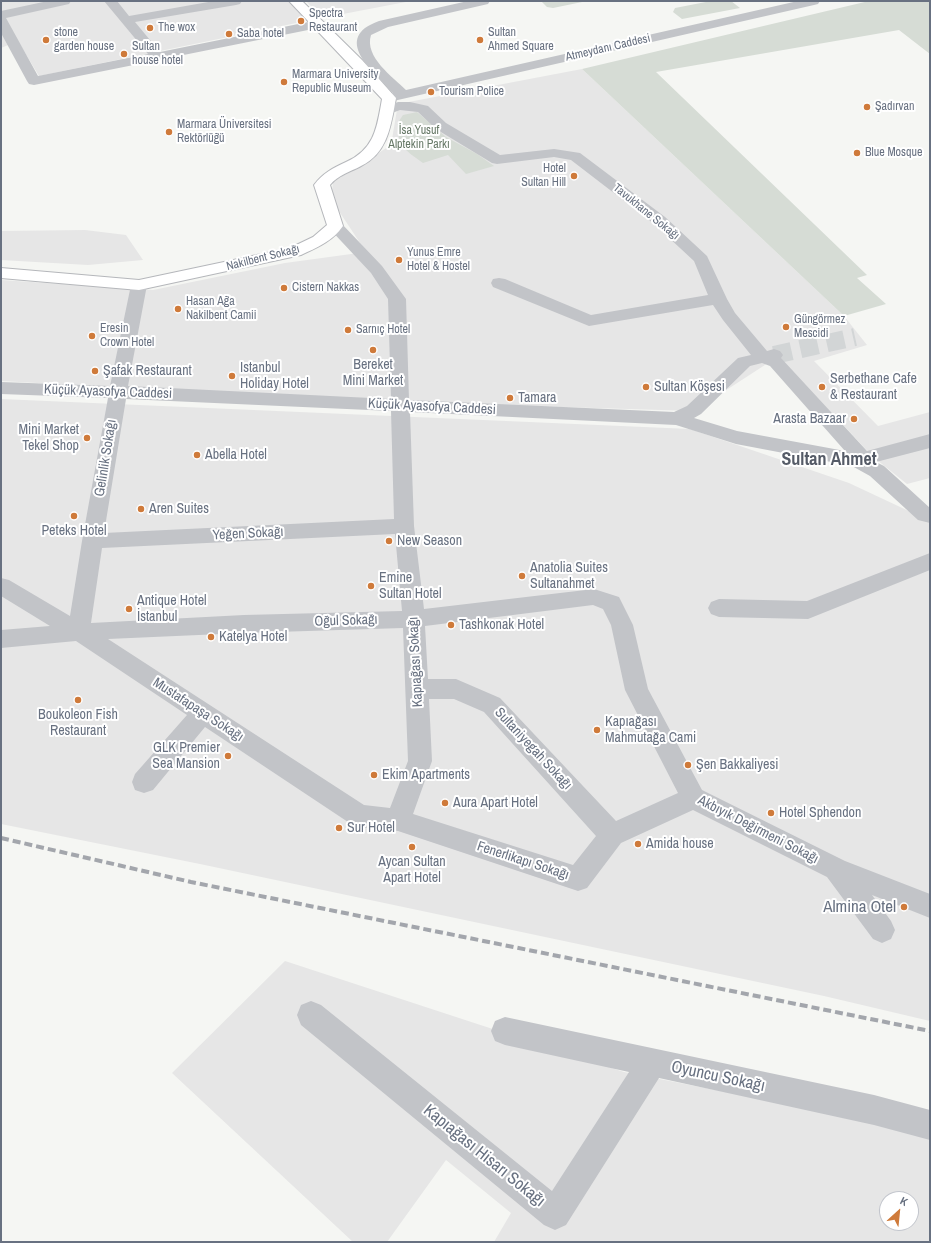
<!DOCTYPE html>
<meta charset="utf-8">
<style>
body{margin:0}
#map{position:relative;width:931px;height:1243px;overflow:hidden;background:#f5f6f3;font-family:"Archivo Narrow",sans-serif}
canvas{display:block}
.frame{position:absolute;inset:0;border:2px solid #687181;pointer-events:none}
.north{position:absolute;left:879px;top:1191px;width:40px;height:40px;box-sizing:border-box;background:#fff;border:1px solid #c3c6cd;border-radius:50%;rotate:27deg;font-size:11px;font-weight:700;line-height:16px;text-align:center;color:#687181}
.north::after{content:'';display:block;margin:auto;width:14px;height:18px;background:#cf7a3a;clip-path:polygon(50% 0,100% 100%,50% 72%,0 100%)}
</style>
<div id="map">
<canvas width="931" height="1243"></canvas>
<div class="frame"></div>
<div class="north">K</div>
</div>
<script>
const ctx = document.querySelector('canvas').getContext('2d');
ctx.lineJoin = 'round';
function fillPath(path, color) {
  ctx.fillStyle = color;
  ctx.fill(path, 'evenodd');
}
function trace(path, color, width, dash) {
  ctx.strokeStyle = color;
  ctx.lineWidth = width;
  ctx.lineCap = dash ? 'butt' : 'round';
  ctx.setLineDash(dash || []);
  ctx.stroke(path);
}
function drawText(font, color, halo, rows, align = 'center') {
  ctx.font = font + ' "Archivo Narrow",sans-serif';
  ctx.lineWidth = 4;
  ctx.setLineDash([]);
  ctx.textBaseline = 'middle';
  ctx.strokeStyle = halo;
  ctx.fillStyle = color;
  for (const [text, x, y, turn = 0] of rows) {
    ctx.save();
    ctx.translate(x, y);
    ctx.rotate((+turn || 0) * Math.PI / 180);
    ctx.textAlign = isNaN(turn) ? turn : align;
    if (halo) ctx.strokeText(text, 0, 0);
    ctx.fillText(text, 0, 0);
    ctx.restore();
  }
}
const built = new Path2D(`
 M1 1H289L306 21 39 76 18 41 1 48Z
 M306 1H411L322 18Z
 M582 69 844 316 867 345 814 361 878 426 930 412V478L907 484 872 456 847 429 787 370 768 363 694 411 363 401 1 381V280L153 290 285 263 366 252 331 199 333 182 391 145 398 104Z
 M85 230 126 235 143 260 88 265 1 260V231Z
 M1 399 690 429 849 483 930 521V1021L824 996 200 864 1 824Z
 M285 961 624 1072 930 1132V1242H494L511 1213 446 1160 387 1242H353L172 1073ZM887 1199H911V1223H887Z`);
const green = new Path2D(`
 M541 1H587L553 8 547 7Z
 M711 1H731L740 8 682 19 673 12 675 8Z
 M869 1H930V54L899 30 656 72 867 275 857 278 886 304 844 316 582 69Z
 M417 112 446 137 477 154 494 166 466 174 448 155 423 163C404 149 399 148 397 124L403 115Z`);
const minorTunnel = new Path2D(`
 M774 355 855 337`);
const minor = new Path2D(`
 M48 1H71L69 4 6 18 38 76 148 54 104 1H117L129 16 214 1H242L240 4 236 5 135 22 160 52 318 20 323 21 324 24 323 27 318 28 34 85 29 84 27 81 1 33V11Z
 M468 1H490L488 4 388 27 371 35C364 57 393 77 406 90L798 1H820L818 4 814 5 389 102 384 101 382 98 384 95 393 93C373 72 331 38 379 21Z
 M398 102H410L428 106 446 123 500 155 554 149 580 153 665 217 707 256 727 299 735 313 767 351 774 349 780 351 783 355 781 358 867 451 930 434V448L876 462 884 466 930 508V523L918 520 870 476 852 466 736 444 676 425 410 412 414 526 424 609 594 589 619 597 633 625 648 689 702 790 845 861 930 894V918L872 895 891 921 895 930 891 939 882 943 873 939 827 877 693 810 621 843 587 888 578 891 398 831 360 827 351 824 205 727 153 790 144 793 135 790 132 782 135 774 187 715 76 641 1 648V630L50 626 1 596V578L9 580 70 616 82 541 108 398 1 394V382L110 386 131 285 133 281 139 280 145 281 147 285 128 386 391 399 388 299 371 273 327 226 329 223 335 221 341 223 382 266 406 299 409 400 674 412 687 406 738 358 751 355 723 320 713 305 589 326 493 287 491 283 493 279 499 278 505 279 591 315 708 295 694 261 653 223 571 160 554 157 497 164 492 163 436 129 418 112 400 110 387 115 382 114 380 111 382 108ZM762 363 770 366 845 451 737 431 694 418 701 414 750 366ZM126 399 391 411 394 519 104 533ZM395 534 402 611 244 615 91 623 102 548ZM593 605 603 609 611 625 625 690 678 793 616 821 500 698 456 679H428L425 626ZM403 628 408 761 390 808 364 805 108 639 244 633ZM429 699H454L484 712 596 836 573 865 413 814 432 761Z
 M930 553V570L808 619 719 617 711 614 708 608 711 602 719 599 807 601Z
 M311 1001 321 1005 552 1191 629 1072 505 1045 495 1041 491 1031 495 1021 505 1017 874 1095 930 1110V1140L874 1125 659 1078 566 1225 555 1230 544 1225 301 1025 297 1015 301 1005Z`);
const major = new Path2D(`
 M289 1H302L362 60 396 98C391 125 388 153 361 166 350 172 338 175 330 185L343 226C333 241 316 248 301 255L139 290 1 278V268L139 280 290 248 313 237 327 225 314 185C323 173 333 168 346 162 375 149 377 127 382 99Z`);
const rail = new Path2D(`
 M1 838 191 882 930 1031`);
const markers = [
 [301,21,4,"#cf7a3a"],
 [150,28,4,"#cf7a3a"],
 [229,34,4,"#cf7a3a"],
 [46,40,4,"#cf7a3a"],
 [480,40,4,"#cf7a3a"],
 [124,54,4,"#cf7a3a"],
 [284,82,4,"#cf7a3a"],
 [431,92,4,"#cf7a3a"],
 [867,107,4,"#cf7a3a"],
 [169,132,4,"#cf7a3a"],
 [857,153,4,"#cf7a3a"],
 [574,176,4,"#cf7a3a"],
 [399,260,4,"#cf7a3a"],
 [284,288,4,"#cf7a3a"],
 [178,309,4,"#cf7a3a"],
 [786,327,4,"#cf7a3a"],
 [348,330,4,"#cf7a3a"],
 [92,336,4,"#cf7a3a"],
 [373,350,4,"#cf7a3a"],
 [95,371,4,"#cf7a3a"],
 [232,376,4,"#cf7a3a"],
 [646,387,4,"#cf7a3a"],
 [822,387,4,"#cf7a3a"],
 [510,398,4,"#cf7a3a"],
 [854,419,4,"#cf7a3a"],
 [87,438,4,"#cf7a3a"],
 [197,455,4,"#cf7a3a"],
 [141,509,4,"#cf7a3a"],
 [74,516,4,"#cf7a3a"],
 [389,541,4,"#cf7a3a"],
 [522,576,4,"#cf7a3a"],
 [371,586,4,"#cf7a3a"],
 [129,609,4,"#cf7a3a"],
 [451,625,4,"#cf7a3a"],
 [211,637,4,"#cf7a3a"],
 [78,700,4,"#cf7a3a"],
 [597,730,4,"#cf7a3a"],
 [228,756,4,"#cf7a3a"],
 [688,765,4,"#cf7a3a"],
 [374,775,4,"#cf7a3a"],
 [445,803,4,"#cf7a3a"],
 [771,813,4,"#cf7a3a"],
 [339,828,4,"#cf7a3a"],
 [638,844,4,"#cf7a3a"],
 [412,847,4,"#cf7a3a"],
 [904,907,4,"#cf7a3a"]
];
const farPoinames = [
 ["Spectra",309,14],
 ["Restaurant",309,28],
 ["The wox",158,28],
 ["stone",54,33],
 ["garden house",54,47],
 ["Sultan",488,33],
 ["Ahmed Square",488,47],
 ["Saba hotel",237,34],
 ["Sultan",132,47],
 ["house hotel",132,61],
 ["Marmara University",292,75],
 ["Republic Museum",292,89],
 ["Tourism Police",439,92],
 ["Şadırvan",875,107],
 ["Marmara Üniversitesi",177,125],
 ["Rektörlüğü",177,139],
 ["Blue Mosque",865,153],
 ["Hotel",566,169,"right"],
 ["Sultan Hill",566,183,"right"],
 ["Yunus Emre",407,253],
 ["Hotel & Hostel",407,267],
 ["Cistern Nakkas",292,288],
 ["Hasan Ağa",186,302],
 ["Nakilbent Camii",186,316],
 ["Güngörmez",794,320],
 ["Mescidi",794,334],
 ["Eresin",100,329],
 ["Crown Hotel",100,343],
 ["Sarnıç Hotel",356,330]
];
const farStreetnames = [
 ["Atmeydanı Caddesi",608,48,-13],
 ["Tavukhane Sokağı",646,212,39],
 ["Nakilbent Sokağı",263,258,-14]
];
const farParknames = [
 ["İsa Yusuf",419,131],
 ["Alptekin Parkı",419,145]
];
const poiNames = [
 ["Bereket",373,365,"center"],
 ["Mini Market",373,381,"center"],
 ["Istanbul",240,368],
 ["Holiday Hotel",240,384],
 ["Şafak Restaurant",103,371],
 ["Serbethane Cafe",830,379],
 ["& Restaurant",830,395],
 ["Sultan Köşesi",654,387],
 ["Tamara",518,398],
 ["Arasta Bazaar",846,419,"right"],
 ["Mini Market",79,430,"right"],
 ["Tekel Shop",79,446,"right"],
 ["Abella Hotel",205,455],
 ["Aren Suites",149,509],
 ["Peteks Hotel",74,531,"center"],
 ["New Season",397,541],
 ["Anatolia Suites",530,568],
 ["Sultanahmet",530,584],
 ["Emine",379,578],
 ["Sultan Hotel",379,594],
 ["Antique Hotel",137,601],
 ["İstanbul",137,617],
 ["Tashkonak Hotel",459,625],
 ["Katelya Hotel",219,637],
 ["Boukoleon Fish",78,715,"center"],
 ["Restaurant",78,731,"center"],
 ["Kapıağası",605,722],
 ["Mahmutağa Cami",605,738],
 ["GLK Premier",220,748,"right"],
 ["Sea Mansion",220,764,"right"],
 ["Şen Bakkaliyesi",696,765],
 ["Ekim Apartments",382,775],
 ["Aura Apart Hotel",453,803],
 ["Hotel Sphendon",779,813],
 ["Sur Hotel",347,828],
 ["Amida house",646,844],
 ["Aycan Sultan",412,862,"center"],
 ["Apart Hotel",412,878,"center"]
];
const streetNames = [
 ["Küçük Ayasofya Caddesi",108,392,2],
 ["Küçük Ayasofya Caddesi",432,407,3],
 ["Gelinlik Sokağı",106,458,-81],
 ["Yeğen Sokağı",248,534,-3],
 ["Oğul Sokağı",346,621,-2],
 ["Kapıağası Sokağı",416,662,-93],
 ["Mustafapaşa Sokağı",198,710,33],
 ["Sultaniyegah Sokağı",533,749,47],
 ["Akbıyık Değirmeni Sokağı",758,830,27],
 ["Fenerlikapı Sokağı",523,861,18]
];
const nearPoinames = [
 ["Almina Otel",896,907]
];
const nearStreetnames = [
 ["Oyuncu Sokağı",718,1077,12],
 ["Kapıağası Hisarı Sokağı",484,1156,39]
];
const districtNames = [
 ["Sultan Ahmet",829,460]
];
fillPath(built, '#e6e6e6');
fillPath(green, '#d6dcd5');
trace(minorTunnel, '#d2d5d6', 18, [18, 9]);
trace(major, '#b5b7bb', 2);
fillPath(minor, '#c2c4c8');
fillPath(major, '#fff');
trace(rail, '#a3a6ac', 4, [8, 4]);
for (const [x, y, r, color] of markers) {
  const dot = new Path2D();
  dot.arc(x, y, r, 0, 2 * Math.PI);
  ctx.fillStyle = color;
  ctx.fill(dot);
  trace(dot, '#fff', 1.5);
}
drawText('12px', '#687181', '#fff', farPoinames, 'left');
drawText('12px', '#687181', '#fff', farStreetnames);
drawText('12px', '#667866', '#fff', farParknames);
drawText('14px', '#687181', '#fff', poiNames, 'left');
drawText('14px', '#687181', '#fff', streetNames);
drawText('17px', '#687181', '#fff', nearPoinames, 'right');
drawText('17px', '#687181', '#fff', nearStreetnames);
drawText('bold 18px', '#555b67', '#fff', districtNames);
</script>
